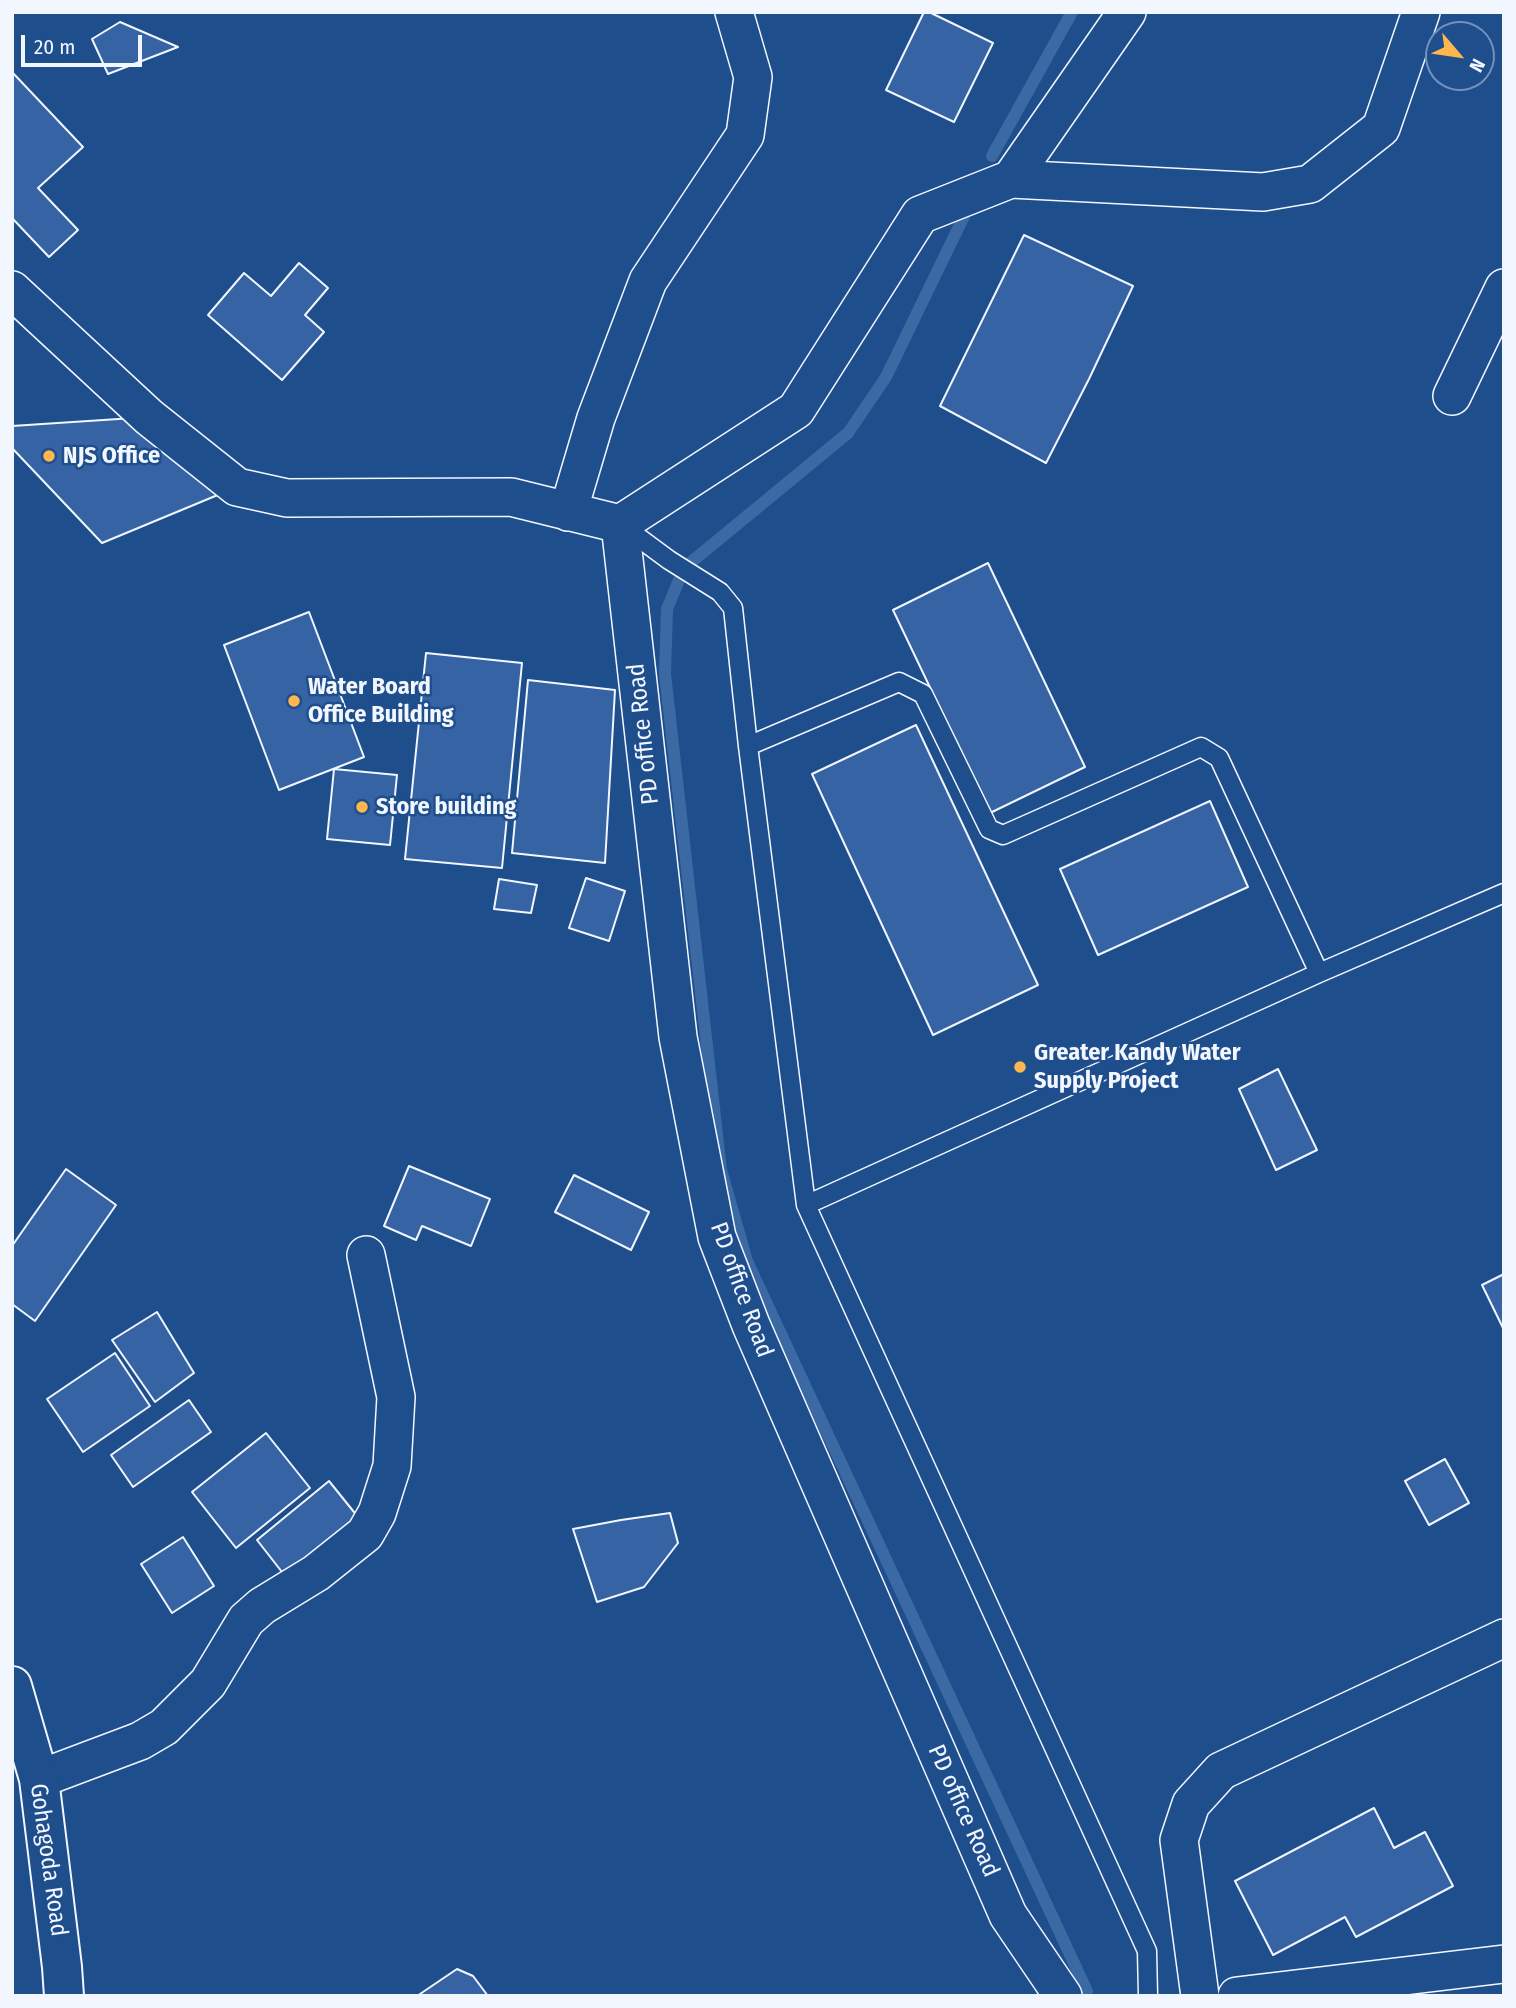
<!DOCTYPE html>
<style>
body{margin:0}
#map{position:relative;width:1516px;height:2008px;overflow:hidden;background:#1f4e8c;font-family:"Fira Sans Condensed",sans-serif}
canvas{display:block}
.frame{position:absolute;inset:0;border:14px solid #f2f6ff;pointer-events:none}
.north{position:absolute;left:1425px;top:21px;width:70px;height:70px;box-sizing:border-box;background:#1f4e8c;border:2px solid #7391ba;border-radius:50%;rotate:119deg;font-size:19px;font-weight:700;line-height:28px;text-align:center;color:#f2f6ff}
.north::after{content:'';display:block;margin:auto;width:24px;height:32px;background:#ffb74d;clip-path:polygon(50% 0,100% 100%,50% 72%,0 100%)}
.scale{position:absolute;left:21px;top:35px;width:121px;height:32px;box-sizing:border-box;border:4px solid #f2f6ff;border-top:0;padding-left:9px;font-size:21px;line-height:24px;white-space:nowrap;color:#f2f6ff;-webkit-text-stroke:5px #1f4e8c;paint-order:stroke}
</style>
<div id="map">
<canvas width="1516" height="2008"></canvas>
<div class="frame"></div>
<div class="north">N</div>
<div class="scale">20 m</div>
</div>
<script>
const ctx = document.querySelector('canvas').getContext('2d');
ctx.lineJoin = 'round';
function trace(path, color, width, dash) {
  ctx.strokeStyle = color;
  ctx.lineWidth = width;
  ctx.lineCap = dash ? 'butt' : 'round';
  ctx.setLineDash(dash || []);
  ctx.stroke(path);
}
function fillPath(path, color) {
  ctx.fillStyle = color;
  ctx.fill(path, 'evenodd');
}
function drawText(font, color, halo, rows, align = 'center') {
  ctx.font = font + ' "Fira Sans Condensed",sans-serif';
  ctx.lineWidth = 5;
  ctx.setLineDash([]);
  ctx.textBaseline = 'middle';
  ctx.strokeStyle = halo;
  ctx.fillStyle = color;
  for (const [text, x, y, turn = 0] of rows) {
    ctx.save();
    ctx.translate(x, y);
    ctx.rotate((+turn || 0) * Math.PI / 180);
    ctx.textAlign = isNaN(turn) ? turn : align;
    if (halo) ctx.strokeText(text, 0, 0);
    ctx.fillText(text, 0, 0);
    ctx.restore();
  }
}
const stream = new Path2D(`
 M992 156 1072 12
 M967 210 886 377 848 433 684 568 667 609 665 674 721 1170 747 1261 1087 1991`);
const building = new Path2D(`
 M924 12H929L993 43 954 122 886 90Z
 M120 22 178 47 108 74 92 39Z
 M12 72 83 147 38 188 78 230 49 257 12 218Z
 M1024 235 1133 286 1089 379 1046 463 940 406Z
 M299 263 328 288 305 315 324 332 282 380 208 315 244 273 271 296Z
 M149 417 237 487 102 543 12 448V426Z
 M988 563 1085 767 990 813 893 610Z
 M309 612 364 757 279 790 224 645Z
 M426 653 522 663 502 868 405 859Z
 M528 680 615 690 605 863 512 853Z
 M916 725 1038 985 933 1035 812 774Z
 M334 769 397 775 390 845 327 839Z
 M1210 801 1248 887 1098 955 1060 869Z
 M586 878 625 891 609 941 569 928Z
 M499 879 537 885 531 913 494 909Z
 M1278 1069 1317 1150 1276 1170 1239 1089Z
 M409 1166 490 1199 471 1246 422 1226 416 1240 384 1226Z
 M66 1169 116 1205 35 1321 12 1304V1246Z
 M574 1175 649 1212 631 1250 555 1212Z
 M1504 1274V1330L1482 1285Z
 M157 1312 194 1373 155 1402 112 1340Z
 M115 1353 150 1406 83 1452 47 1399Z
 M189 1400 211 1432 133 1487 111 1455Z
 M266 1433 310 1488 236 1548 192 1492Z
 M1445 1459 1469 1503 1429 1525 1405 1481Z
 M329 1481 362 1522 289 1581 257 1540Z
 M670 1513 678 1543 644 1587 597 1602 573 1529 621 1520Z
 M183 1537 214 1586 172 1613 141 1564Z
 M1374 1808 1394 1848 1425 1832 1453 1886 1356 1937 1345 1917 1273 1955 1235 1881Z
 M457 1969 473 1976 488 1996H417Z`);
const lane = new Path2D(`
 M623 526 669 560 720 592 733 608 748 746 806 1205 1147 1951 1148 1996
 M748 746 899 682 923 694 989 829 1003 835 1201 747 1219 758 1319 973
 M806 1205 1319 973 1504 893`);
const street = new Path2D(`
 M1011 179 1127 12
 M12 290 149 417 237 487 287 498 511 497 620 524 796 410 920 215 1011 179 1263 192 1310 184 1381 128 1421 12
 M1452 396 1504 288
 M568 512 596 418 648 281 745 135 753 77 734 12
 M620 524 678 1037 717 1237 751 1325 1008 1915 1063 1996
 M39 1779 140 1741 164 1727 208 1683 246 1620 262 1606 316 1573 365 1534 377 1513 392 1466 396 1397 366 1255
 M1200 1996 1179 1840 1191 1804 1221 1771 1504 1638
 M1237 1996 1504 1964`);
const primary = new Path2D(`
 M12 1686 39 1779 62 1967 64 1996`);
const markers = [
 [49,456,7,"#ffb74d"],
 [294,701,7,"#ffb74d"],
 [362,807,7,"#ffb74d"],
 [1020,1067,7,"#ffb74d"]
];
const poiNames = [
 ["NJS Office",63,456],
 ["Water Board",308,687],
 ["Office Building",308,715],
 ["Store building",376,807],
 ["Greater Kandy Water",1034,1053],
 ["Supply Project",1034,1081]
];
const streetNames = [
 ["PD office Road",644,734,-96],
 ["PD office Road",741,1290,70],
 ["PD office Road",963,1811,66],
 ["Gohagoda Road",48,1860,82]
];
trace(stream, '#3b69a3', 12);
fillPath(building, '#3563a3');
trace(building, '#f2f6ff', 2);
trace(lane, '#f2f6ff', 21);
trace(street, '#f2f6ff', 40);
trace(primary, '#f2f6ff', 42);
trace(lane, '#1f4e8c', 18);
trace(street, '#1f4e8c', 37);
trace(primary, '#1f4e8c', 38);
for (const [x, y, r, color] of markers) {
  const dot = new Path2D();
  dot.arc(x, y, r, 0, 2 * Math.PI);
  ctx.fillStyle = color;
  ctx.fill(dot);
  trace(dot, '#1f4e8c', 2.5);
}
drawText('bold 24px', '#f2f6ff', '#1f4e8c', poiNames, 'left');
drawText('24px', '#f2f6ff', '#1f4e8c', streetNames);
</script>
